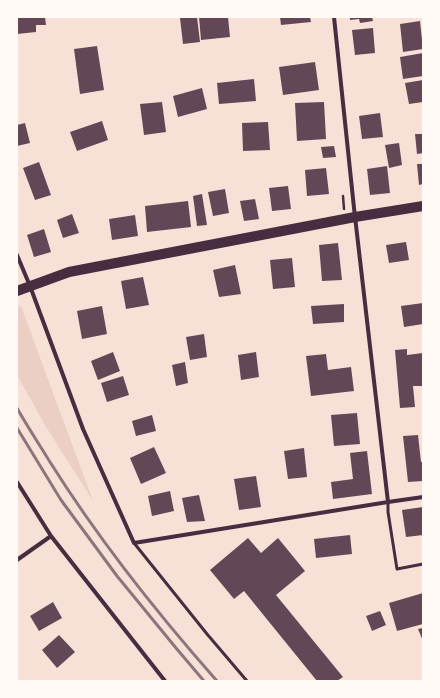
<!DOCTYPE html>
<style>
body{margin:0}
#map{position:relative;width:440px;height:698px;overflow:hidden;background:#f7e1d7;font-family:"PT Sans",sans-serif}
canvas{display:block}
.frame{position:absolute;inset:0;border:18px solid #fffaf5;pointer-events:none}
</style>
<div id="map">
<canvas width="440" height="698"></canvas>
<div class="frame"></div>
</div>
<script>
const ctx = document.querySelector('canvas').getContext('2d');
ctx.lineJoin = 'round';
function fillPath(path, color) {
  ctx.fillStyle = color;
  ctx.fill(path, 'evenodd');
}
function trace(path, color, width, dash) {
  ctx.strokeStyle = color;
  ctx.lineWidth = width;
  ctx.lineCap = dash ? 'butt' : 'round';
  ctx.setLineDash(dash || []);
  ctx.stroke(path);
}
const green = new Path2D(`
 M21 306 93 501 46 427 17 375V308Z`);
const building = new Path2D(`
 M17 17H45L46 25H36V32L17 34Z
 M190 17H197L200 42 183 44 180 18Z
 M199 17H228L230 37 201 40Z
 M280 17H310L311 22 281 25Z
 M350 17H372L373 21 360 23 359 19 350 20Z
 M420 21 423 49 403 52 400 24Z
 M373 28 375 53 355 55 352 30Z
 M97 46 104 90 80 94 74 49Z
 M423 53V76L403 79 400 57Z
 M315 62 319 90 283 95 279 67Z
 M254 79 256 101 219 104 217 83Z
 M423 80V102L409 104 405 83Z
 M202 88 207 109 178 117 173 96Z
 M162 102 166 132 144 135 140 104Z
 M324 102 326 139 297 141 295 103Z
 M380 113 383 137 362 139 359 116Z
 M102 121 108 140 77 151 70 132Z
 M268 122 270 150 243 151 242 123Z
 M25 123 30 143 17 146V125Z
 M415 134H423V153L417 154Z
 M399 143 402 165 389 168 385 145Z
 M334 146 336 157 323 158 321 147Z
 M39 162 51 195 35 200 23 168Z
 M417 164H423V184L419 185Z
 M387 166 390 193 370 195 367 169Z
 M326 168 329 194 307 196 305 170Z
 M288 186 291 209 272 211 269 188Z
 M225 189 229 213 213 216 208 192Z
 M202 194 207 225 197 226 193 196Z
 M255 199 259 219 244 221 240 201Z
 M188 201 191 227 147 232 145 206Z
 M72 214 79 233 63 238 57 220Z
 M135 215 138 236 112 240 109 219Z
 M44 229 51 252 34 257 27 235Z
 M406 242 409 260 389 263 386 245Z
 M338 243 342 280 322 281 319 245Z
 M292 258 295 287 273 289 270 260Z
 M235 265 241 294 219 297 213 270Z
 M143 277 149 305 126 309 121 281Z
 M423 303V324L404 327 401 306Z
 M344 304V322L313 324 311 306Z
 M102 306 107 334 82 339 77 311Z
 M204 334 207 357 190 360 186 337Z
 M407 349V355L423 353V386H413L415 407 400 408 395 350Z
 M113 352 120 371 98 380 91 361Z
 M256 352 259 377 241 380 238 355Z
 M326 354 328 370 351 367 354 391 311 396 306 356Z
 M185 362 188 383 176 386 172 365Z
 M123 376 129 395 107 402 101 383Z
 M357 413 360 444 334 446 331 415Z
 M152 415 156 431 136 436 132 421Z
 M418 435 421 462H423V481L408 482 403 436Z
 M154 447 166 473 141 484 130 458Z
 M304 448 307 477 288 479 284 451Z
 M367 451 372 494 333 499 331 482 353 479 350 453Z
 M256 476 261 507 239 510 234 479Z
 M170 491 174 511 152 516 148 496Z
 M199 495 205 521 187 522 182 498Z
 M423 507V535L406 537 402 510Z
 M350 535 352 554 316 558 314 539Z
 M248 538 261 553 278 538 305 571 276 595 343 677 337 681H317L244 591 234 599 210 570Z
 M423 593V624L397 631 389 603Z
 M53 602 62 618 39 631 30 616Z
 M380 611 386 625 372 631 366 616Z
 M423 628V641L418 629Z
 M59 635 75 652 57 668 42 650Z`);
const path = new Path2D(`
 M343 196 344 209`);
const service = new Path2D(`
 M388 502V512L397 569 423 564
 M134 543 207 634 247 681`);
const minor = new Path2D(`
 M334 17 354 208 388 502
 M17 255 30 286 83 429 134 543 388 502 423 497
 M17 482 51 536 165 681
 M17 560 51 536`);
const primary = new Path2D(`
 M17 291 69 272 355 217 423 206`);
const rail = new Path2D(`
 M17 408C27 426 39 444 50 462 99 540 156 612 217 681
 M17 428 61 500 117 576 176 648 204 681`);
fillPath(green, '#ebcfc5');
fillPath(building, '#644757');
trace(path, '#4a2c40', 2.5);
trace(service, '#4a2c40', 3);
trace(minor, '#4a2c40', 4);
trace(primary, '#4a2c40', 10);
trace(rail, '#8f747c', 3);
</script>
